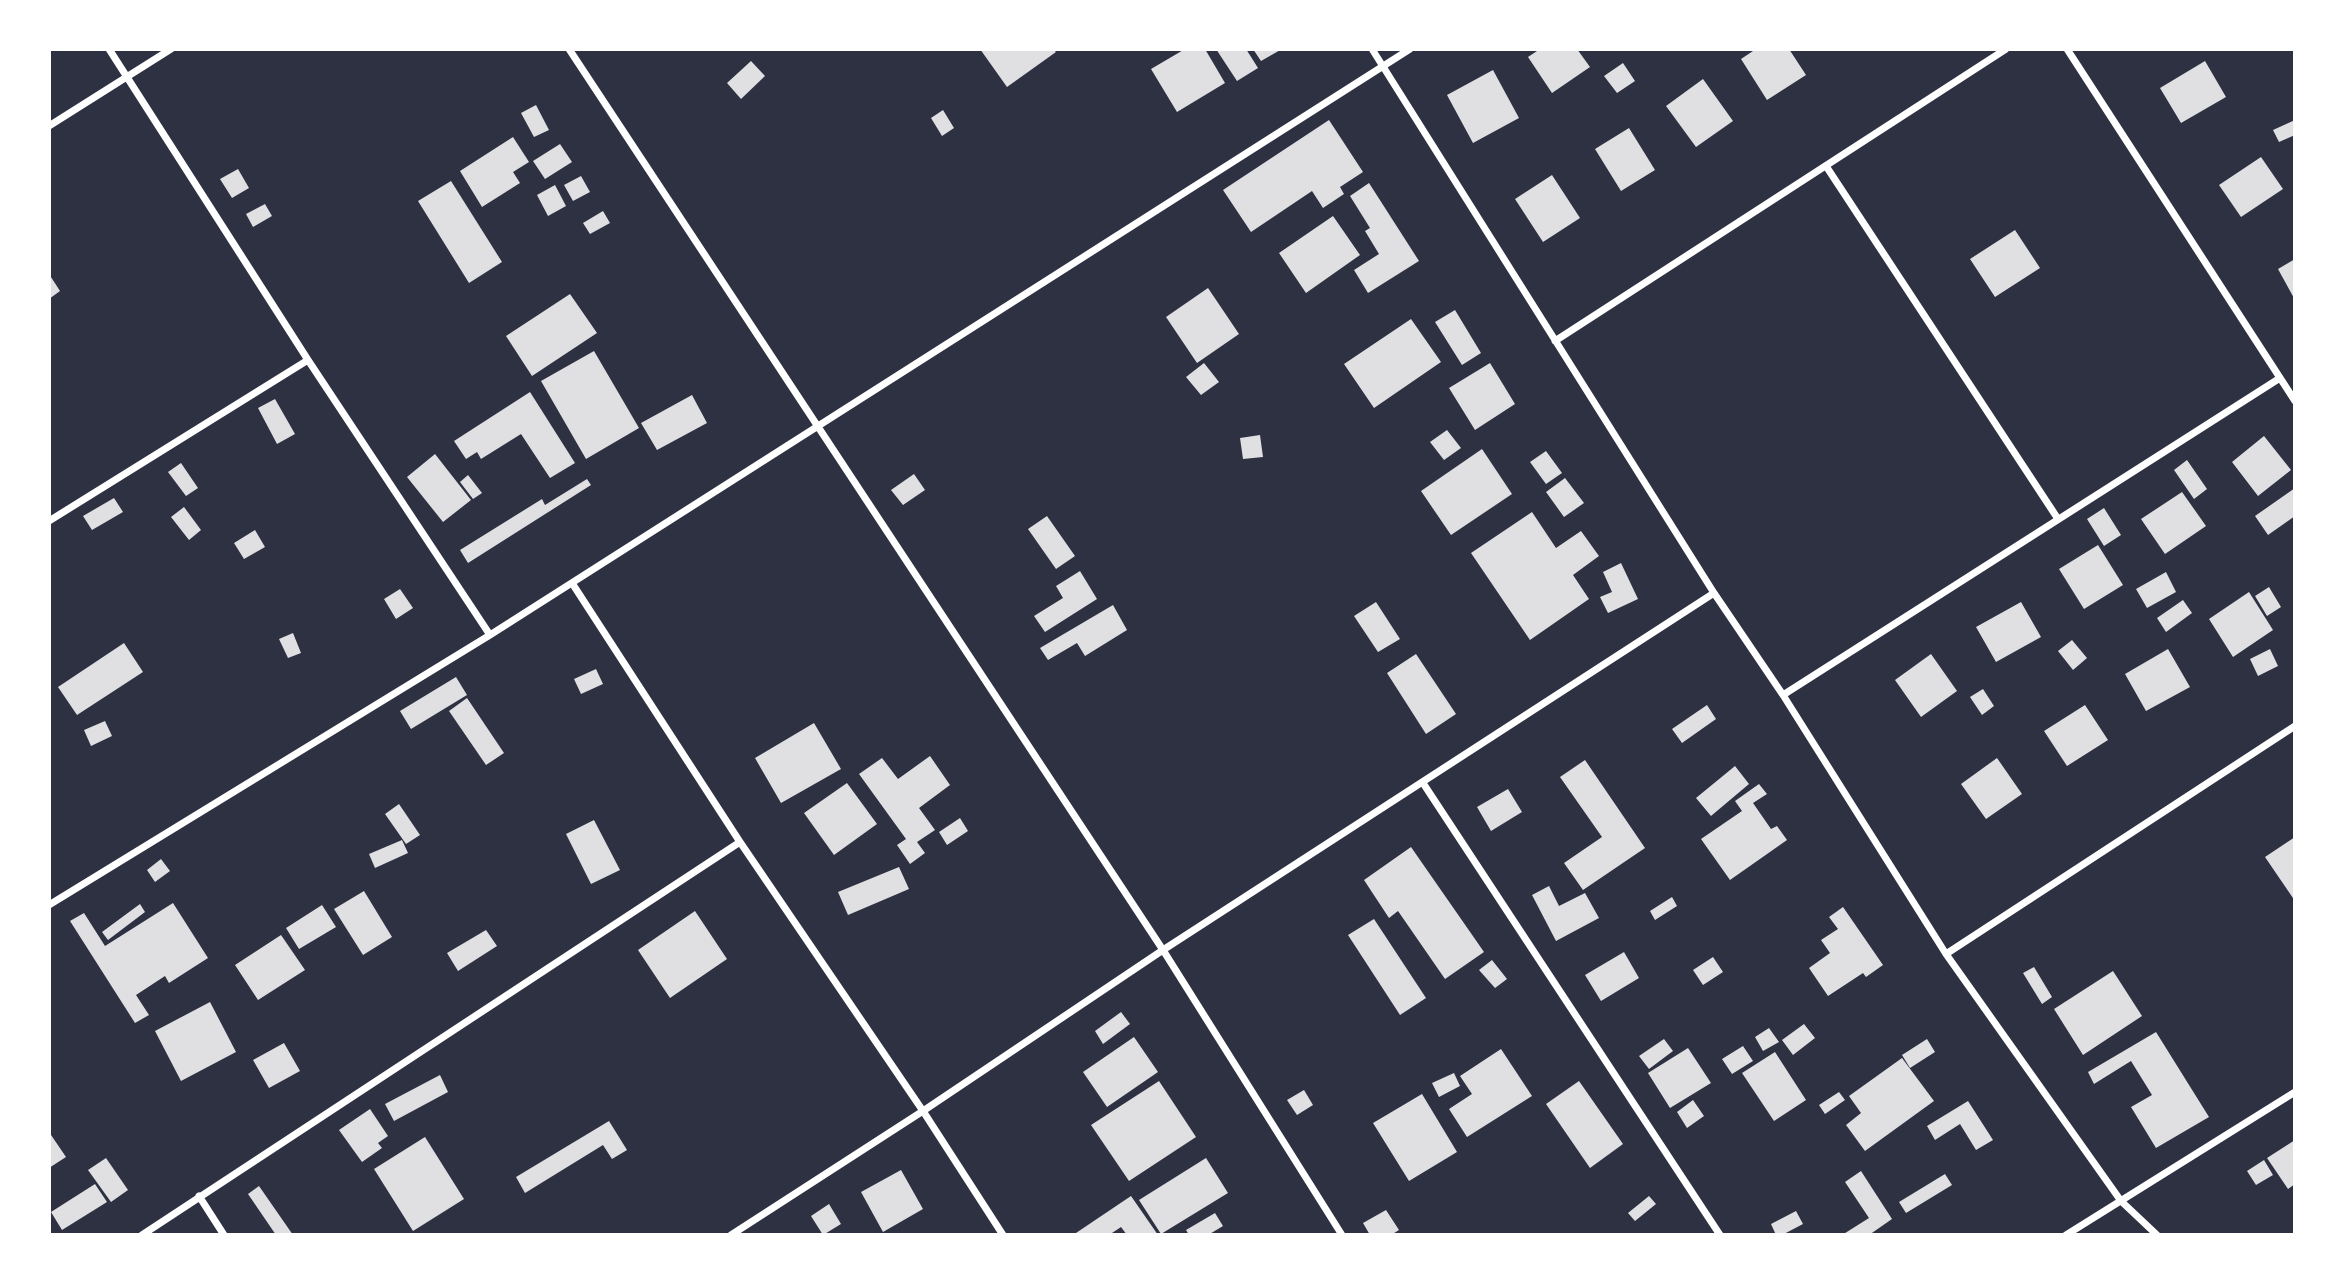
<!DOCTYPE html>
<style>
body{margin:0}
#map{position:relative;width:2344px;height:1284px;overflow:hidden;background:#2d3142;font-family:"Varela Round",sans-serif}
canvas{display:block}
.frame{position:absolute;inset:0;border:51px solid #fff;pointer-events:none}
</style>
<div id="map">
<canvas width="2344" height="1284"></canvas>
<div class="frame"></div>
</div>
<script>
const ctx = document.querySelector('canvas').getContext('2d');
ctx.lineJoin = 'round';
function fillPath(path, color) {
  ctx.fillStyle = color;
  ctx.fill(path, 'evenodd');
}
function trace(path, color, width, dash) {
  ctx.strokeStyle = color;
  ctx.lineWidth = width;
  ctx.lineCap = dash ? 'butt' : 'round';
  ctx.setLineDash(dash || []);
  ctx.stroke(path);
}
const building = new Path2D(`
 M980 49H1053L1056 52 1007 87Z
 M1185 49H1205L1225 83 1177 112 1151 69Z
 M1216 49H1246L1258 68 1237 81Z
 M1253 49H1282L1261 61Z
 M1540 49H1577L1590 67 1552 93 1528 57Z
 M1756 49H1789L1806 75 1767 100 1741 59Z
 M751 61 765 76 741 99 727 83Z
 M2205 61 2226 97 2181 123 2160 88Z
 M1623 63 1635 81 1617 93 1604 76Z
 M1493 70 1519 118 1473 143 1447 95Z
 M1703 79 1733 121 1696 147 1666 106Z
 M536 105 549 130 534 137 521 113Z
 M943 110 954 128 942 136 931 118Z
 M1329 120 1363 172 1340 187 1344 194 1323 208 1312 191 1251 232 1223 190Z
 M2295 120V135L2279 142 2273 130Z
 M1629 128 1655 170 1621 191 1595 149Z
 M513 137 529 162 513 172 520 183 482 207 460 171Z
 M560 144 572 162 545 179 533 161Z
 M2261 157 2283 189 2241 217 2219 185Z
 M238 169 249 188 232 198 220 179Z
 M1552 175 1580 218 1543 242 1515 199Z
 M581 176 590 192 573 201 564 185Z
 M451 181 502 262 469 283 418 201Z
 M1369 183 1419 261 1368 293 1354 270 1379 254 1365 231 1370 228 1350 196Z
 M555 185 566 206 548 216 537 195Z
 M265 204 272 216 253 227 246 214Z
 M603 211 610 223 590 234 583 223Z
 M1333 216 1360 255 1306 293 1279 253Z
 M2015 230 2040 268 1995 297 1970 259Z
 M2295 259V300L2278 269Z
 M49 274 60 291 49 299Z
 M1208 288 1239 334 1197 363 1166 317Z
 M570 294 597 333 532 376 506 336Z
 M1455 310 1481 353 1462 365 1435 322Z
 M1411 319 1441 362 1374 408 1344 364Z
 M594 351 639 428 586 459 541 381Z
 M1204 363 1219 382 1201 395 1186 377Z
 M1490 363 1515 404 1475 430 1449 388Z
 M530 392 575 463 550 478 521 434 481 459 477 452 466 459 454 441Z
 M692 395 707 423 657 450 641 423Z
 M275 399 295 434 277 444 258 408Z
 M1447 430 1461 448 1444 460 1430 442Z
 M1260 435 1263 457 1243 459 1240 438Z
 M2264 436 2291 470 2258 496 2232 462Z
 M1482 449 1512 494 1451 535 1421 491Z
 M1546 451 1562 473 1546 484 1530 462Z
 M435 454 471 500 443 522 407 477Z
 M2187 460 2207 489 2194 499 2174 470Z
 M181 463 198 488 186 496 168 472Z
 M914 474 925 490 903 505 891 490Z
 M468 475 482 493 473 499 460 482Z
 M1565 478 1584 503 1564 517 1546 492Z
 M587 479 591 485 468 563 460 550 542 499 545 505Z
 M2295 488V516L2268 535 2255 516Z
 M2182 492 2206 526 2165 554 2141 519Z
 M114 498 123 512 92 530 83 516Z
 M184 507 201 530 189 540 171 517Z
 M2104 508 2121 535 2104 546 2087 519Z
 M1532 512 1556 548 1581 531 1599 556 1573 575 1589 599 1530 640 1471 553Z
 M1047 516 1075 556 1056 569 1028 529Z
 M255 530 265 547 244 559 234 543Z
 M2098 545 2123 585 2084 609 2059 569Z
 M1621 563 1638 599 1608 613 1600 597 1612 592 1603 572Z
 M1080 571 1097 599 1045 632 1034 616 1063 598 1056 586Z
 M2166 572 2176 592 2147 608 2136 589Z
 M2269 587 2281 607 2267 616 2255 596Z
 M400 589 413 608 396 619 384 599Z
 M2249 592 2273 630 2233 657 2209 619Z
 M2183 600 2192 613 2166 632 2157 618Z
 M1376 602 1400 639 1378 652 1354 616Z
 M2021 602 2041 637 1996 662 1976 627Z
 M1113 605 1127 630 1085 656 1077 643 1048 660 1040 648Z
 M293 633 301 653 288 658 279 639Z
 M2072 640 2087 658 2073 670 2058 651Z
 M124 643 143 672 77 715 58 687Z
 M2168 649 2190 687 2146 711 2125 674Z
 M2270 649 2278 666 2258 676 2250 659Z
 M1416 654 1456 714 1426 734 1387 673Z
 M1931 654 1957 691 1921 717 1895 680Z
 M596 669 603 684 581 694 574 679Z
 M456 677 467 695 411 729 400 711Z
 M1983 689 1994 706 1982 715 1970 697Z
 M467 698 504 753 486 765 449 711Z
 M1707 705 1716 719 1682 743 1672 729Z
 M2085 705 2108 740 2067 766 2044 731Z
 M105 721 112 736 91 746 84 730Z
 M814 723 841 769 781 803 755 758Z
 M930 756 950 785 919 808 935 830 917 842 925 853 910 864 897 845 906 839 859 774 882 758 898 779Z
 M1997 758 2022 794 1986 819 1961 784Z
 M1585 760 1645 848 1583 890 1564 863 1602 837 1560 777Z
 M1735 766 1749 784 1711 816 1696 798Z
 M847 783 877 824 834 855 804 813Z
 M1759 784 1767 794 1753 803 1771 829 1777 826 1787 840 1730 880 1701 839 1742 811 1735 801Z
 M1508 789 1522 812 1491 831 1477 807Z
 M399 804 420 835 406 844 385 814Z
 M960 818 968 831 947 845 939 832Z
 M594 820 620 870 591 884 566 834Z
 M2295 837V901L2265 857Z
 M402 840 408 853 375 868 369 854Z
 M1411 847 1484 952 1445 979 1398 911 1389 918 1364 880Z
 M161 859 170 871 155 882 147 870Z
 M899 867 909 889 848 915 838 892Z
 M1549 886 1559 906 1585 893 1599 918 1556 941 1532 895Z
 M364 891 392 937 363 955 334 909Z
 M1672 897 1677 906 1655 920 1650 911Z
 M173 903 208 958 169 983 165 976 136 995 149 1015 135 1023 70 921 84 913 105 946Z
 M140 904 145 912 108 940 102 932Z
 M322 905 336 927 299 949 286 928Z
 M1843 907 1883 965 1866 977 1863 973 1828 996 1809 968 1830 953 1821 940 1838 929 1829 917Z
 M695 911 727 959 670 998 638 950Z
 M1374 919 1426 998 1400 1015 1348 935Z
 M486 930 497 946 458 971 447 953Z
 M281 935 305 970 258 1000 235 965Z
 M1624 952 1639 978 1601 1001 1585 975Z
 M1713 957 1723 972 1703 985 1693 970Z
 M1492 960 1507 979 1495 988 1479 970Z
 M2034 967 2052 997 2042 1004 2023 973Z
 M2113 971 2142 1016 2083 1055 2054 1009Z
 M210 1002 236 1052 181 1081 155 1031Z
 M1121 1012 1130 1024 1103 1044 1095 1031Z
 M1804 1024 1815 1038 1793 1055 1782 1040Z
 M1769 1028 1779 1042 1763 1051 1755 1037Z
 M2156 1032 2209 1117 2156 1148 2131 1107 2152 1095 2131 1061 2094 1084 2088 1072Z
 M1134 1037 1158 1072 1107 1107 1083 1072Z
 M1664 1039 1673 1051 1649 1069 1639 1056Z
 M1927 1039 1935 1052 1910 1068 1902 1055Z
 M284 1043 300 1071 269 1088 253 1060Z
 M1743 1046 1753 1061 1732 1074 1722 1059Z
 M1688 1048 1711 1083 1670 1108 1648 1073Z
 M1501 1049 1532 1096 1467 1137 1449 1109 1472 1094 1460 1076Z
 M1775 1052 1806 1100 1774 1121 1742 1073Z
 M1902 1058 1934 1101 1865 1151 1846 1125 1861 1113 1849 1096Z
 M1454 1073 1460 1086 1439 1097 1432 1083Z
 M440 1075 448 1092 394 1121 385 1104Z
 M1159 1081 1196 1137 1129 1181 1091 1125Z
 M1579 1081 1623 1144 1590 1168 1546 1104Z
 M1304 1090 1313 1105 1297 1115 1287 1100Z
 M1839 1092 1845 1100 1825 1114 1819 1105Z
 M1422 1094 1457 1152 1409 1181 1373 1123Z
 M1693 1100 1704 1116 1687 1128 1677 1112Z
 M1968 1101 1993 1140 1976 1150 1960 1124 1935 1140 1927 1126Z
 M370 1109 388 1136 378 1143 382 1148 362 1162 339 1130Z
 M609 1121 627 1150 612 1159 603 1145 525 1193 516 1177Z
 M49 1132 66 1157 49 1168Z
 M425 1137 464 1199 413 1231 374 1169Z
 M2295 1140V1184L2288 1189 2267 1158Z
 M106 1158 128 1190 111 1202 88 1170Z
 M1206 1158 1228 1193 1161 1234 1139 1200Z
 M2264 1160 2273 1175 2256 1185 2247 1171Z
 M901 1170 923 1209 883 1232 861 1192Z
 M1861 1171 1892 1219 1869 1235H1842L1869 1218 1845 1182Z
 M1945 1174 1952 1185 1906 1213 1899 1202Z
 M95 1184 107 1202 62 1230 51 1212Z
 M259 1186 293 1235H276L248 1194Z
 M1131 1196 1158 1235H1127L1121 1227 1109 1235H1073Z
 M1649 1196 1656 1204 1635 1221 1628 1213Z
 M829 1204 841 1224 823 1235 811 1216Z
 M1386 1210 1399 1230 1391 1235H1370L1363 1223Z
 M1796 1211 1803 1224 1782 1235H1776L1771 1224Z
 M1215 1213 1223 1226 1208 1235H1189L1186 1230Z`);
const minor = new Path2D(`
 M109 49 308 360 490 635
 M569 49 1163 950 1342 1235
 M1372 49 1714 593 1783 695 1946 954 2121 1201 2157 1235
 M2067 49 2295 401
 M49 126 171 49
 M1826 166 2058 519
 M1555 341 2006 49
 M49 521 308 360
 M572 583 740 842 923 1111 1003 1235
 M1783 695 2280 378
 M1423 783 1720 1235
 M49 905 490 635 1410 49
 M1946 954 2295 726
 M199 1196 224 1235
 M142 1235 740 842
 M731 1235 923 1111 1163 950 1714 593
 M2066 1235 2295 1092`);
fillPath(building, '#e0e0e3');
trace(minor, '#fff', 7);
</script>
